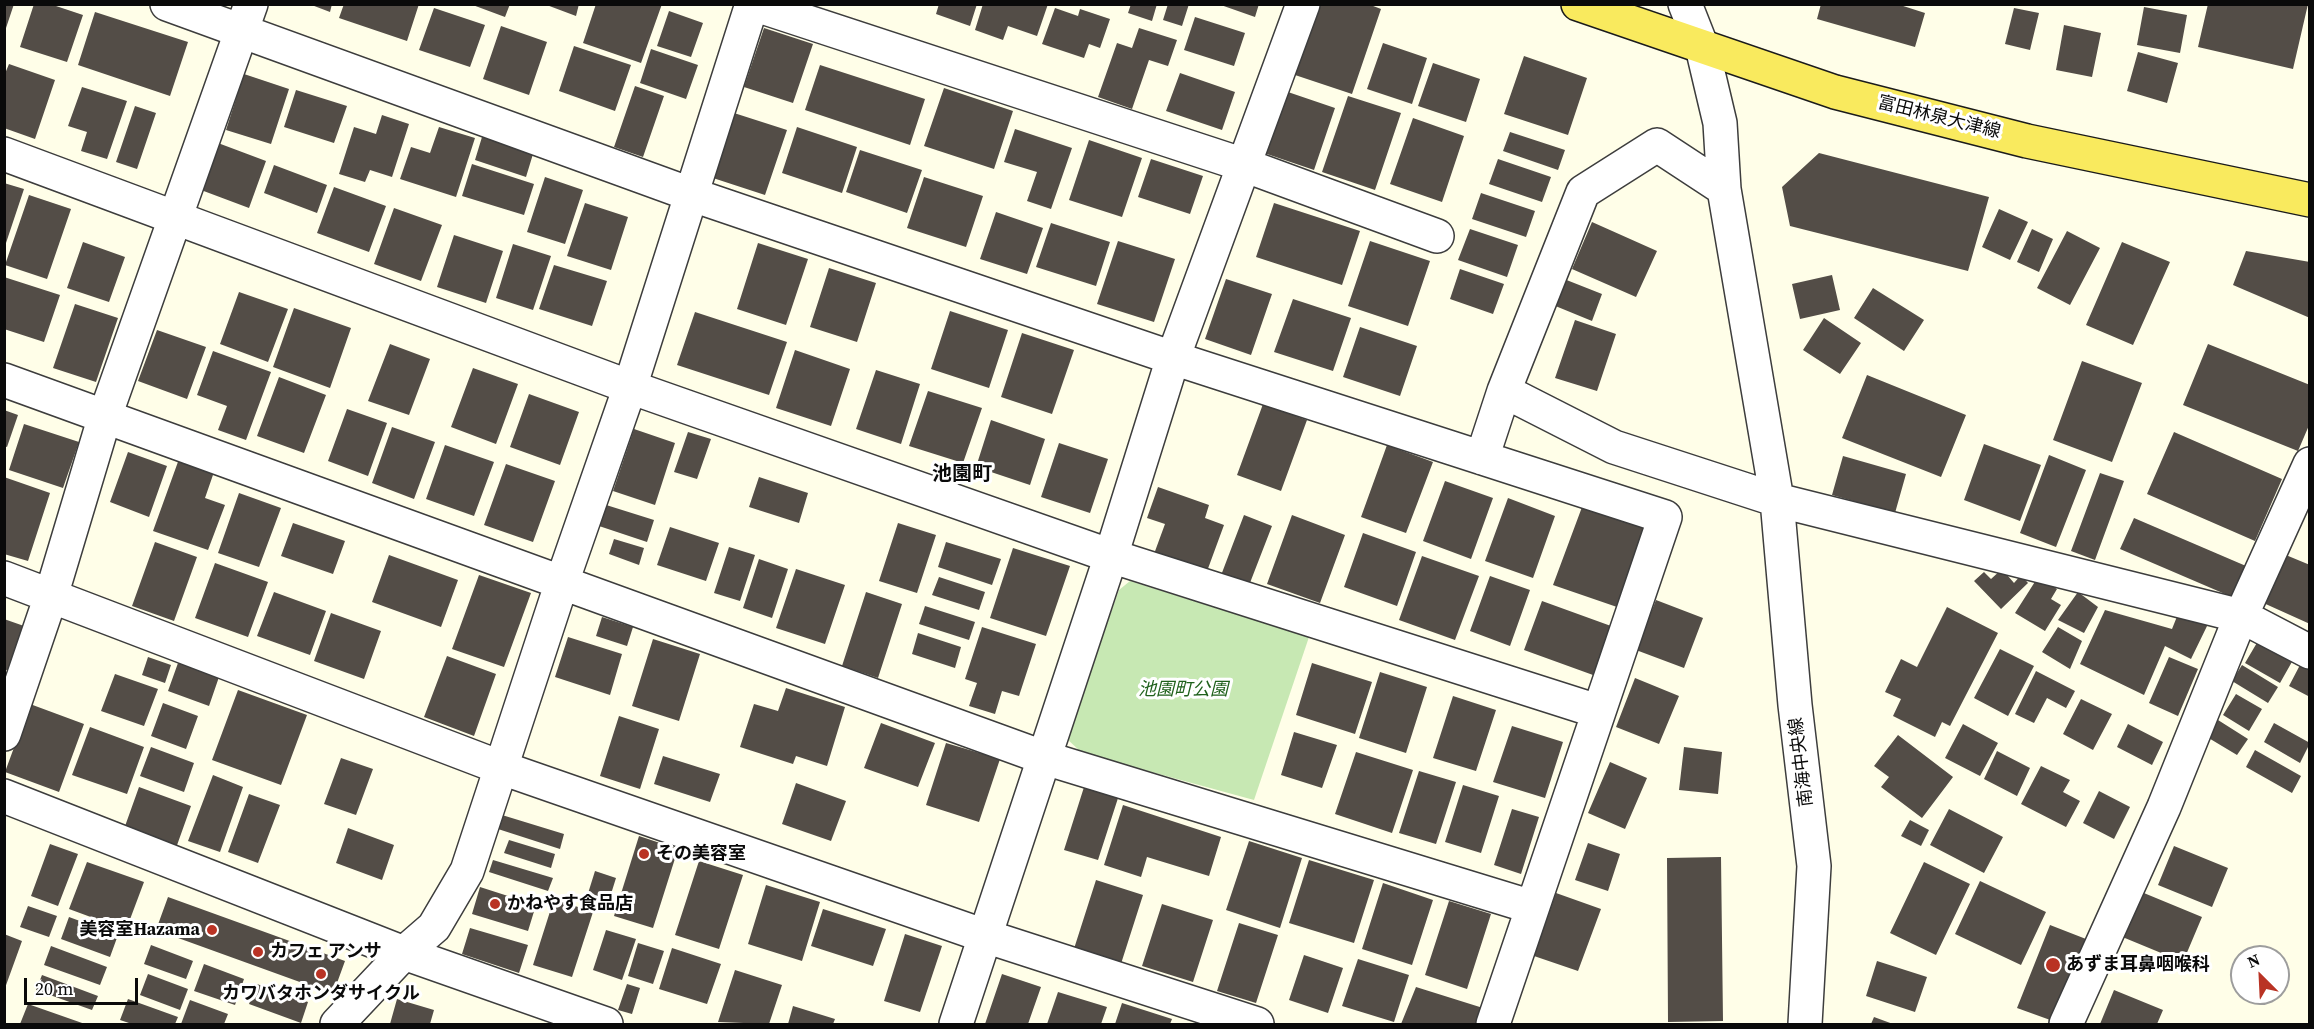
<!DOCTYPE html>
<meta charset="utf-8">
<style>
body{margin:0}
#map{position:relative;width:2314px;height:1029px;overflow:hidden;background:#fffee8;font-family:"Source Serif 4",serif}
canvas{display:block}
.frame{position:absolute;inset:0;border:6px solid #0a0a0a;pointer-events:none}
.north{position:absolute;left:2230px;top:945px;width:60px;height:60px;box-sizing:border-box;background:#fff;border:2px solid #9d9d9d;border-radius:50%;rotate:336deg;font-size:16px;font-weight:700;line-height:24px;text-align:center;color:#0a0a0a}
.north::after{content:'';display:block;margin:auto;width:21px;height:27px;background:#b93324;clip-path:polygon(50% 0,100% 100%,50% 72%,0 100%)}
.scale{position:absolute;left:24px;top:978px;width:114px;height:27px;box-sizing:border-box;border:3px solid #0a0a0a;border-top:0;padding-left:8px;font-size:18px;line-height:21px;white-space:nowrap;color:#0a0a0a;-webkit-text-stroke:4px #fff;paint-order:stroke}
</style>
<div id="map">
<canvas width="2314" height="1029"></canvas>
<div class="frame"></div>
<div class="north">N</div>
<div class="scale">20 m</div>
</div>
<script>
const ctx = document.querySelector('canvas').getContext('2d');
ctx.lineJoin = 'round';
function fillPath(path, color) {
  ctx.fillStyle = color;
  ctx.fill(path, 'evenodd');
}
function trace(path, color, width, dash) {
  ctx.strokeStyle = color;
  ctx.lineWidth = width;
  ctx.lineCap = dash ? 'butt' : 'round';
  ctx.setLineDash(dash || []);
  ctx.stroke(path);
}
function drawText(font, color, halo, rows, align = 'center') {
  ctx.font = font + ' "Source Serif 4","Noto Sans JP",serif';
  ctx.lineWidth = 6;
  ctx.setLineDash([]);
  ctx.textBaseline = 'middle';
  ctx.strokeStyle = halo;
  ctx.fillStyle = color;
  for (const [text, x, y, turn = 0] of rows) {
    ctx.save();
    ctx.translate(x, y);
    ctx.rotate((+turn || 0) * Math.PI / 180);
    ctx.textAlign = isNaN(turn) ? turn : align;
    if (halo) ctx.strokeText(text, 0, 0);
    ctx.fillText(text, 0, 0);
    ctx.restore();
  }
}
const green = new Path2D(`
 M1130 581 1309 637 1254 800 1082 753 1066 738 1119 590Z`);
const building = new Path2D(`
 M4 4H14L5 31H4Z
 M34 4H50L83 15 67 62 20 47Z
 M309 4H332L330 12Z
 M344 4H419L407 41 339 18Z
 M470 4H510L505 17Z
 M544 4H579L576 16Z
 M596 4H662L641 63 583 43Z
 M939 4H977L970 26 936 14Z
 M983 4H1048L1037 36 1008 26 1003 40 975 30Z
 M1131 4H1157L1152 21 1128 13Z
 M1168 4H1189L1182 26 1163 20Z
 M1218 4H1259L1255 17Z
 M1313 4H1368L1381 9 1352 94 1289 73Z
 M1821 4H1897L1925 13 1915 47 1817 19Z
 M2208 4H2308L2293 69 2198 47Z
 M2144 7 2187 15 2180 53 2137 45Z
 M434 8 485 25 470 67 419 50Z
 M1055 8 1078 16 1080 9 1110 19 1100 48 1089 44 1084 58 1042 44Z
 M2014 8 2039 13 2030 50 2005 44Z
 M669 11 703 23 691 57 657 46Z
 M95 12 188 42 170 96 78 65Z
 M1195 17 1245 33 1234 66 1184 50Z
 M2064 25 2101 33 2092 77 2056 70Z
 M501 26 547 42 529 95 483 79Z
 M764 28 813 44 793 103 744 87Z
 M1139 28 1177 40 1168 66 1149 60 1132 109 1098 97 1117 43 1132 48Z
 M1383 43 1427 58 1412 104 1367 89Z
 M574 46 631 65 615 111 559 91Z
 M651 49 698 65 686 99 640 83Z
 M2138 52 2178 63 2167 103 2127 91Z
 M1524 56 1587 78 1568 135 1504 114Z
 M1433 63 1480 79 1466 122 1418 106Z
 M9 64 55 80 35 139 4 128V76Z
 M820 65 925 99 910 145 805 110Z
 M1180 73 1235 92 1222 130 1166 111Z
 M244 74 289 89 271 144 226 130Z
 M635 86 664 96 643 157 614 147Z
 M82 87 127 101 107 159 81 151 87 132 68 126Z
 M944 88 1013 111 994 169 924 146Z
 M296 90 347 106 334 143 284 127Z
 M1285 91 1335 108 1314 170 1264 153Z
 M1348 96 1401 113 1375 190 1322 172Z
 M135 106 156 113 137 169 116 162Z
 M734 113 787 130 765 195 713 178Z
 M382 115 409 124 392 177 370 170 365 182 339 174 354 127 376 134Z
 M1413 118 1464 136 1442 202 1390 184Z
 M439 127 475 138 456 197 400 179 411 147 430 153Z
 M797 127 857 147 842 193 782 173Z
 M1015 129 1072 148 1051 209 1027 201 1037 172 1004 162Z
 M1510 132 1565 150 1558 170 1503 151Z
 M482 137 533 154 526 177 475 160Z
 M1089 140 1142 158 1122 217 1069 200Z
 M218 143 266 161 249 208 201 190Z
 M860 150 922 170 907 213 846 192Z
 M1819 153 1989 197 1968 271 1790 226 1782 187Z
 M1151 159 1203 176 1190 214 1138 197Z
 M1498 159 1551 177 1542 202 1489 184Z
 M472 164 534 184 524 215 462 196Z
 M274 165 327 185 317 213 264 193Z
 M545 177 583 190 565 244 527 232Z
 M924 177 983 196 966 247 907 228Z
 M4 183 24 189 5 246H4Z
 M334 187 386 206 369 252 317 233Z
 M1481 193 1535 211 1526 237 1472 219Z
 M29 195 71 209 47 279 5 265Z
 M585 203 628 217 611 270 567 256Z
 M1274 203 1360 231 1342 285 1256 257Z
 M394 208 442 225 421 281 374 264Z
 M1999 209 2028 222 2010 260 1982 247Z
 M996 212 1043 228 1027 274 980 259Z
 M1592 222 1657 251 1636 297 1572 269Z
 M1051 223 1110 242 1096 286 1036 267Z
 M1470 229 1518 245 1507 277 1458 260Z
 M2032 229 2053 239 2039 272 2017 262Z
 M2067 231 2100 248 2070 305 2037 288Z
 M454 235 503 251 486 303 437 287Z
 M1118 241 1175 259 1154 322 1097 304Z
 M1370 241 1430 261 1408 326 1348 306Z
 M83 242 125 257 109 302 67 288Z
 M2122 242 2170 262 2133 345 2086 325Z
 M758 243 808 259 786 325 737 309Z
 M513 244 551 256 533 310 496 298Z
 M2246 251 2310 262V318L2233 285Z
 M554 265 607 281 592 326 539 309Z
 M829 268 876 283 857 342 810 327Z
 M1460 269 1504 284 1493 314 1450 299Z
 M1832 275 1840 310 1800 319 1792 284Z
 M4 277 60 295 44 342 4 329Z
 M1226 279 1272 294 1251 355 1205 339Z
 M1564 279 1602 294 1592 321 1553 305Z
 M1873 288 1924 320 1904 351 1854 318Z
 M239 292 288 309 268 362 220 344Z
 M1293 299 1351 318 1333 371 1274 352Z
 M75 304 118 318 96 382 53 368Z
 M294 308 351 328 330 388 273 367Z
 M950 311 1008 330 989 388 931 369Z
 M695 312 787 342 769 395 677 365Z
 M1824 318 1861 343 1840 374 1803 350Z
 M1575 320 1616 334 1597 391 1555 378Z
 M1360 327 1417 346 1400 396 1343 377Z
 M157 330 206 347 187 399 138 381Z
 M1022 333 1074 350 1052 414 1001 397Z
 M390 344 430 359 409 415 368 401Z
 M2208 344 2310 385V423L2298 451 2183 405Z
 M795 350 850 369 831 426 776 408Z
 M213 351 271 372 246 440 218 430 227 406 197 395Z
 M2082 361 2142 383 2112 462 2053 440Z
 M473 368 518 384 496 444 451 427Z
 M876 370 920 384 901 444 856 429Z
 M1867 375 1966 415 1941 477 1842 438Z
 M279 377 326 395 304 453 257 436Z
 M928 391 982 408 963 463 909 446Z
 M529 394 579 412 560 465 510 447Z
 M1263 404 1307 420 1281 491 1237 475Z
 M347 409 387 423 368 476 328 461Z
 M4 410 18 415 7 447 4 446Z
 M991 420 1045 439 1030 485 976 467Z
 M24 424 79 442 63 488 9 470Z
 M392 427 435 442 414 499 372 483Z
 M634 429 675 443 655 505 613 491Z
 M688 432 711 439 697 479 674 472Z
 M2174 432 2282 479 2255 541 2147 494Z
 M1059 443 1108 459 1090 513 1041 497Z
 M1984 444 2041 465 2020 521 1964 500Z
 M445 445 494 462 474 516 426 499Z
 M1387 445 1433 462 1406 533 1361 517Z
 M128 452 167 466 149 517 110 502Z
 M2049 455 2086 470 2056 547 2020 533Z
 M1843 456 1906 474 1895 513 1832 495Z
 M179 459 214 472 205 498 225 505 208 550 153 531Z
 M506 464 555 481 533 542 484 525Z
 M2100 473 2124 481 2095 560 2071 551Z
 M4 477 50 493 28 561 4 554Z
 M759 477 808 493 799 523 749 507Z
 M1445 481 1493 498 1471 559 1423 541Z
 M1158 487 1209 505 1205 518 1224 525 1206 574 1154 554 1165 524 1147 518Z
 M239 493 281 508 259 567 218 553Z
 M1508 498 1555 516 1533 578 1485 561Z
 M1585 499 1649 523 1617 607 1553 585Z
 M603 504 654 520 647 542 596 525Z
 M1244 515 1272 526 1248 588 1220 578Z
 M1292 515 1345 535 1320 603 1267 584Z
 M2134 518 2246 566 2232 597 2120 549Z
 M293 523 345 541 333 574 281 556Z
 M898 523 936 535 917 593 879 581Z
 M670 527 719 543 706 581 657 565Z
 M1363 533 1416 552 1397 606 1344 587Z
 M614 539 644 548 639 565 609 554Z
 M155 542 197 557 174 621 132 606Z
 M946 542 1001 559 992 585 938 567Z
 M729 547 755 555 740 601 714 593Z
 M1013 548 1070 566 1046 636 990 618Z
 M2281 553 2310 565V624L2259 601Z
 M389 555 458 580 441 627 372 602Z
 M1422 556 1479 576 1455 640 1399 620Z
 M759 559 788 569 772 618 743 608Z
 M215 563 268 582 248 637 195 618Z
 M796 569 845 585 825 644 776 628Z
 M2002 569 2014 583 2021 575 2028 583 2001 609 1974 581 1984 572 1991 579Z
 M479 575 531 593 504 667 452 649Z
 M1490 576 1530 590 1510 646 1470 631Z
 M939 577 985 592 979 610 932 595Z
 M2038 577 2057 589 2051 599 2061 605 2045 631 2015 613Z
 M274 592 326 611 310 655 257 636Z
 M866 592 902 604 878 678 842 666Z
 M2078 592 2098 607 2084 633 2058 620Z
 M1656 600 1703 618 1684 668 1636 650Z
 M1542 601 1611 626 1593 675 1524 650Z
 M925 606 975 622 969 640 919 624Z
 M1947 607 1998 633 1950 726 1942 722 1935 737 1893 716 1901 699 1885 692 1901 659 1917 667Z
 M2105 610 2172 629 2178 614 2208 624 2191 659 2165 646 2144 695 2080 664Z
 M331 613 381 631 364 679 314 661Z
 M602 617 633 627 627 646 596 636Z
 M4 619 24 626 9 671 4 669Z
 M982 627 1036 644 1019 696 1002 691 995 714 969 706 977 683 965 679Z
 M2058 627 2082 641 2070 669 2042 652Z
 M918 633 961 647 955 668 912 654Z
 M568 637 622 654 610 695 555 677Z
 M653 639 700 654 679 721 632 706Z
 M2258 641 2293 660 2280 683 2245 663Z
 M2000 649 2034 666 2008 716 1974 698Z
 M447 656 496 674 474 736 424 717Z
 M148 657 171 665 165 683 142 675Z
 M2169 657 2198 669 2178 716 2149 703Z
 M178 663 219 677 209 706 168 691Z
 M1312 663 1372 682 1355 734 1296 715Z
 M2242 665 2278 687 2268 703 2232 681Z
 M2300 665 2310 670V697L2289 686Z
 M2036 671 2075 691 2066 708 2047 698 2034 723 2015 714Z
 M1380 672 1427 687 1406 753 1359 738Z
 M115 674 158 689 144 726 101 711Z
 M1635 678 1679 696 1659 744 1616 727Z
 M786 688 845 707 827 766 796 756 793 764 740 747 754 704 778 711Z
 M238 690 307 715 281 785 212 760Z
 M2236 694 2262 709 2249 731 2223 715Z
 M1453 696 1496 710 1476 771 1433 758Z
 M2081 699 2112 714 2093 750 2063 734Z
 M163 703 198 716 186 749 151 736Z
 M30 704 84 724 59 792 5 772Z
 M619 716 659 729 640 789 600 776Z
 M2218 720 2248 739 2237 755 2207 737Z
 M881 723 935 743 918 787 864 768Z
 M2274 723 2310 743 2300 763 2264 742Z
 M1963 724 1998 743 1980 776 1945 758Z
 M2128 724 2163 742 2152 765 2117 747Z
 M1512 726 1563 742 1545 798 1493 782Z
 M90 727 144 747 127 794 72 775Z
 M1294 732 1337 745 1322 788 1281 775Z
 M1898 735 1953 777 1922 818 1881 787 1889 777 1874 766Z
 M946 743 1000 759 979 822 926 805Z
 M151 747 194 763 184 792 140 776Z
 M1684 747 1722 752 1718 794 1679 790Z
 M2255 750 2301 776 2292 793 2246 767Z
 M1997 751 2030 768 2017 796 1984 779Z
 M1356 752 1413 770 1392 833 1335 814Z
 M663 756 720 774 710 802 654 784Z
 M341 758 373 769 356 815 324 804Z
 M1610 762 1647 778 1625 829 1588 813Z
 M2041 766 2070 780 2063 792 2080 801 2066 827 2021 804Z
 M1419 771 1456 782 1436 844 1399 833Z
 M213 775 243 787 220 852 188 841Z
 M796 783 846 801 831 841 782 824Z
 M1085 784 1119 795 1098 860 1064 850Z
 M1463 785 1499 796 1481 853 1445 842Z
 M139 787 191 806 176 848 124 829Z
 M2099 791 2130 807 2114 839 2083 823Z
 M249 794 280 805 258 863 228 852Z
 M1123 805 1221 837 1209 876 1147 857 1141 877 1104 865Z
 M1512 809 1539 817 1521 874 1494 865Z
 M1949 809 2003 837 1984 873 1930 845Z
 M502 815 564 834 560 849 498 829Z
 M1910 820 1929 830 1921 846 1901 836Z
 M348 828 394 845 382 880 336 863Z
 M639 836 678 849 653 928 614 916Z
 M509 840 555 854 551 868 504 853Z
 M1249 841 1302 858 1280 928 1226 910Z
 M1588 843 1620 854 1608 891 1575 880Z
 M50 844 78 854 58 906 31 896Z
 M2174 846 2228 868 2212 907 2158 885Z
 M1721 857 1723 1021 1668 1022 1667 858Z
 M493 860 553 878 548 891 489 872Z
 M1309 860 1374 880 1354 943 1289 923Z
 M699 861 743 875 719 949 675 935Z
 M87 862 144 882 126 930 69 909Z
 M1924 862 1970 884 1936 955 1890 933Z
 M595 871 616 878 606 910 585 903Z
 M1096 880 1143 895 1119 970 1072 955Z
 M1980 881 2046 912 2021 965 1955 934Z
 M1383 883 1433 900 1412 965 1362 949Z
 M766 885 820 902 802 961 748 944Z
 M480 887 536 905 528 931 472 914Z
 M2139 891 2202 917 2183 962 2120 936Z
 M1556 893 1601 909 1578 971 1534 956Z
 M168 897 345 961 333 994 156 930Z
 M554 899 593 912 572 977 533 965Z
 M1449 901 1491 914 1467 989 1425 975Z
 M1162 904 1213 920 1193 982 1142 966Z
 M28 906 57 916 49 937 20 927Z
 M823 909 886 929 873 966 811 946Z
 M69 917 118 935 110 957 61 939Z
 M1239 923 1278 935 1256 1003 1217 991Z
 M2050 925 2086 939 2053 1021 2017 1008Z
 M470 928 528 945 519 973 462 954Z
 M606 930 636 939 622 980 593 970Z
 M4 934 22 941 5 988H4Z
 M905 934 942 946 920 1012 884 1001Z
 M638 943 664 951 653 984 628 976Z
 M151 945 193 961 186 979 144 964Z
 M51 946 107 967 100 985 44 965Z
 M672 948 721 964 707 1004 659 989Z
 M1304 955 1343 968 1328 1013 1289 1000Z
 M1358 959 1409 975 1394 1022 1342 1006Z
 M1877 961 1927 977 1915 1012 1866 996Z
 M204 964 244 979 235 1005 194 991Z
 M735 970 782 985 769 1024 718 1022Z
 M148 974 188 989 180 1010 140 995Z
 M1002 974 1041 987 1028 1024H985Z
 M42 975 98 996 92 1010 36 990Z
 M257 984 308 1002 301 1023 249 1004Z
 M627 984 640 988 632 1014 618 1010Z
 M1416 987 1483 1008 1478 1024H1401Z
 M2114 990 2163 1010 2157 1024H2100Z
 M1058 992 1107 1007 1101 1024H1047Z
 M128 999 178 1017 175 1024H132L120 1020Z
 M397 999 434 1010 430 1024H390Z
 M190 1000 228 1014 224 1024H181Z
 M1122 1003 1172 1019 1170 1024H1115Z
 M28 1004 85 1024H20Z
 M793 1006 835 1019 833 1024H788Z
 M1874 1017 1893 1024H1871Z`);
const minor = new Path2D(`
 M167 4 690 194 1173 358 1665 517 1493 1024
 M753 4 1244 165 1437 236
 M1685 4 1702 47 1720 123 1724 189 1777 500 1795 705 1814 866 1805 1024
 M4 154 630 387 1111 556 1597 711
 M1724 189 1657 145 1583 192 1504 391 1614 447 1777 500 2241 616 2310 652
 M4 380 1045 758 1532 907
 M1482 458 1504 391
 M4 578 502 768 985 936 1257 1024
 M4 734 51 596 105 416 251 4
 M4 796 404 953 606 1024
 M337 1024 404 953 434 927 467 871 562 582 630 387 752 4
 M956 1024 1111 556 1173 358 1303 4
 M2066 1024 2164 807 2241 616 2310 464`);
const major = new Path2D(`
 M1578 4 1835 92 2027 141 2310 200`);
const markers = [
 [644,854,6,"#b93324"],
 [495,904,6,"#b93324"],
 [212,930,6,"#b93324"],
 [258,952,6,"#b93324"],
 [2053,965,8,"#b93324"],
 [321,974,6,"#b93324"]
];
const streetNames = [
 ["富田林泉大津線",1939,118,14],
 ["南海中央線",1802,762,-97]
];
const parkNames = [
 ["池園町公園",1183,690]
];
const poiNames = [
 ["その美容室",656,854],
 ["かねやす食品店",507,904],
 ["美容室Hazama",200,930,"right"],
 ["カフェ アンサ",270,952],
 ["あずま耳鼻咽喉科",2066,965],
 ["カワバタホンダサイクル",321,994,"center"]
];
const neighbourhoodNames = [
 ["池園町",962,475]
];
fillPath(green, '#c7e8b3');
fillPath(building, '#534d47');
trace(minor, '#3d3d3d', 36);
trace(major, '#1b1b1b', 36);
trace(minor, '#fff', 33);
trace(major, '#f9ea5e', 33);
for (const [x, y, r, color] of markers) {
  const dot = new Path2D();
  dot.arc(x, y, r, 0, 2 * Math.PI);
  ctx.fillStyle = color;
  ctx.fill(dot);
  trace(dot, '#fff', 2);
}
drawText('18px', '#0a0a0a', '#fff', streetNames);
drawText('italic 18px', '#20611c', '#fff', parkNames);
drawText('bold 18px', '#0a0a0a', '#fff', poiNames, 'left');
drawText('bold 20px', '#0a0a0a', '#fff', neighbourhoodNames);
</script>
